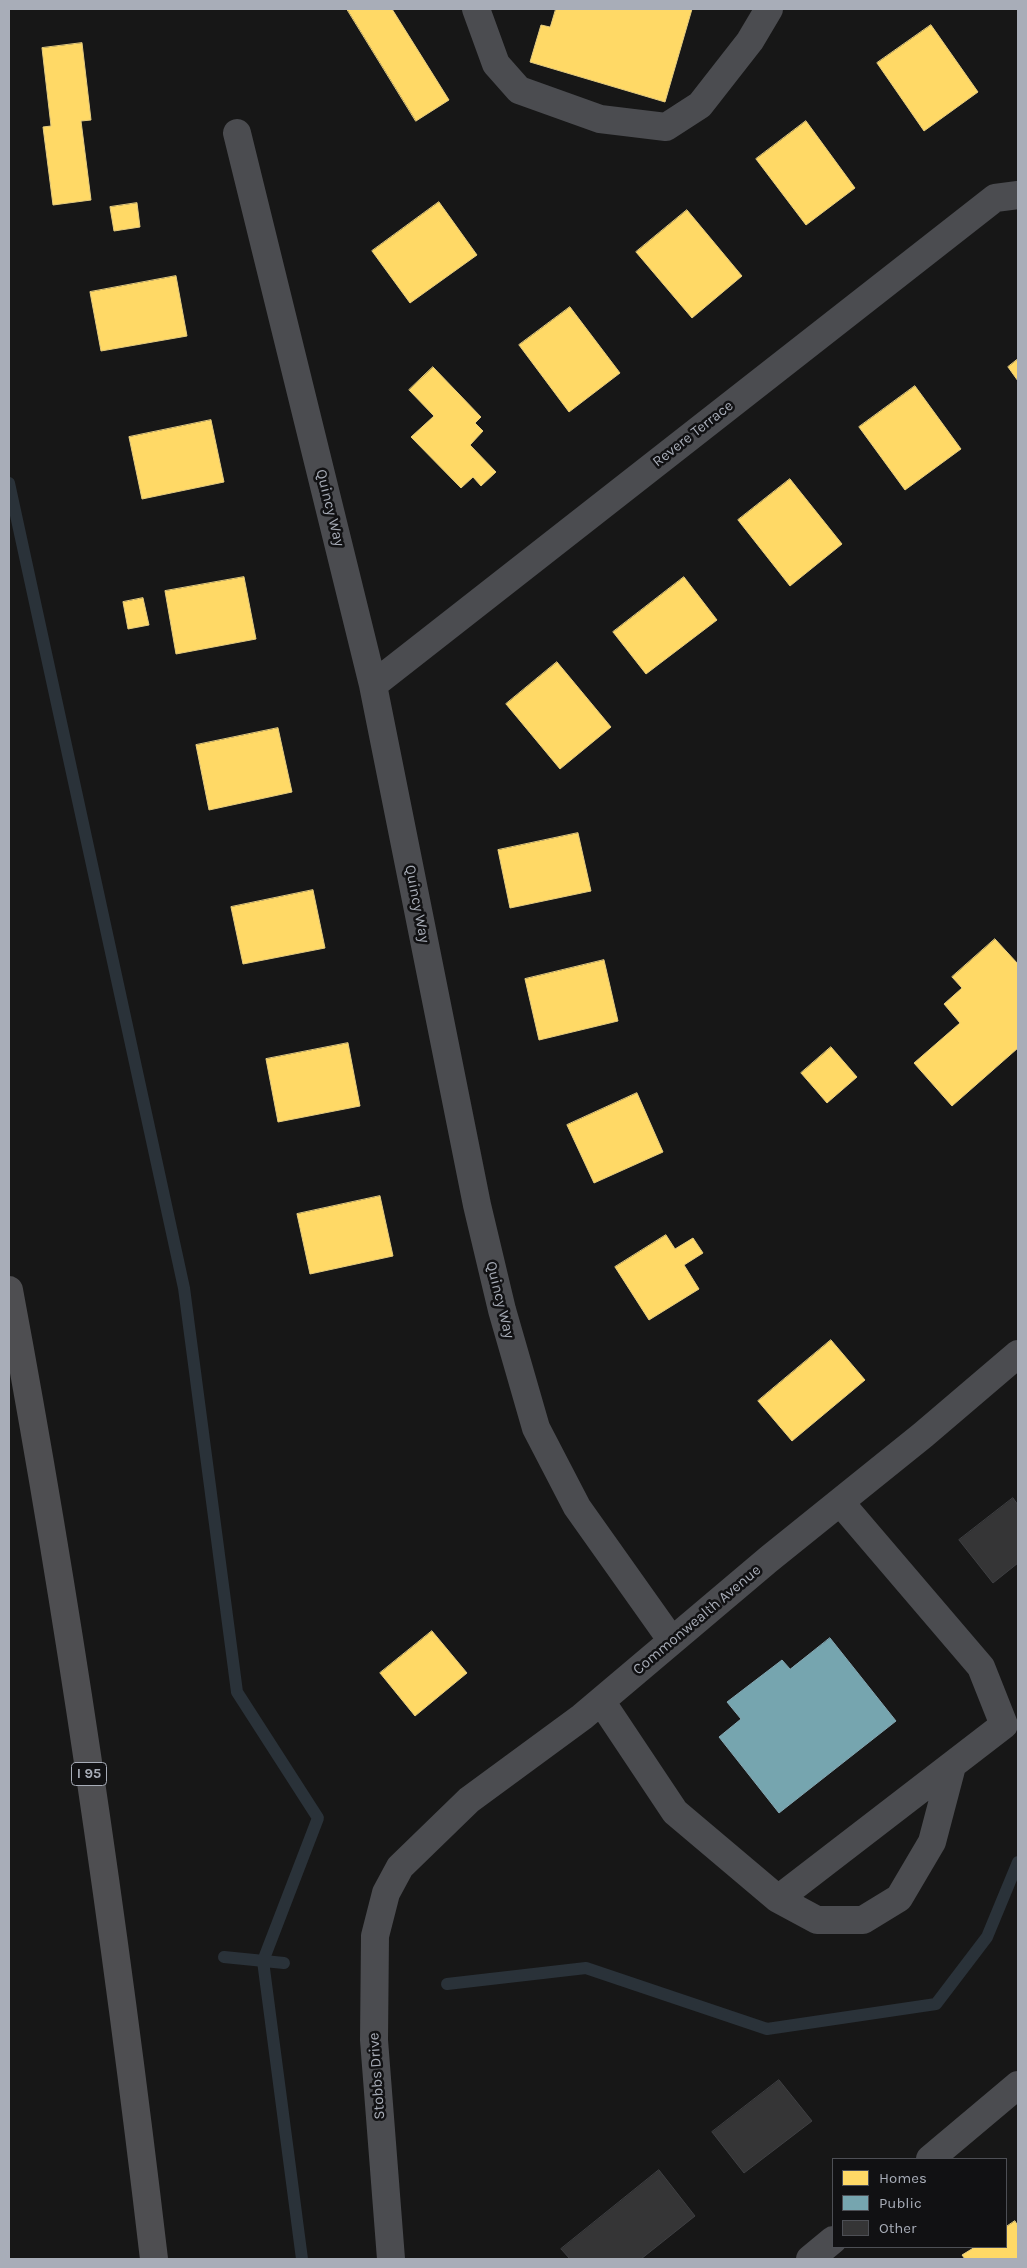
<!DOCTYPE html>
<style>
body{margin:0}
#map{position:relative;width:1027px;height:2268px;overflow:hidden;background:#171717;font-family:Karla,sans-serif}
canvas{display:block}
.frame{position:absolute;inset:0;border:10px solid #a8adb8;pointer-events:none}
.legend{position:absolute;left:832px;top:2158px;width:175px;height:90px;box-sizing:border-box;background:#111113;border:1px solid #4d4f55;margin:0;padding:6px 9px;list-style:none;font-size:15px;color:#a8adb8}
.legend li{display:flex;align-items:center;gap:10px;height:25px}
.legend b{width:25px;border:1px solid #4d4f55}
</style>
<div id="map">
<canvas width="1027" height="2268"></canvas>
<div class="frame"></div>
<ul class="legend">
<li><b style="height:14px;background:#ffd966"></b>Homes</li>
<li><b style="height:14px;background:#76a5af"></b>Public</li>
<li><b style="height:14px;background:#353536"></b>Other</li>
</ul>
</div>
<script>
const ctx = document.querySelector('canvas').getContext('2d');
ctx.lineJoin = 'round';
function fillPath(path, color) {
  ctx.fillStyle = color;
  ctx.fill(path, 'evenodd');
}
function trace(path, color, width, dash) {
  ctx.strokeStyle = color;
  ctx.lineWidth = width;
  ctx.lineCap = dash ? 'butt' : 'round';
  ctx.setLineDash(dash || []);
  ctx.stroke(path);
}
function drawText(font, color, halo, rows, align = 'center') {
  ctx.font = font + ' Karla,sans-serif';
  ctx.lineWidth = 5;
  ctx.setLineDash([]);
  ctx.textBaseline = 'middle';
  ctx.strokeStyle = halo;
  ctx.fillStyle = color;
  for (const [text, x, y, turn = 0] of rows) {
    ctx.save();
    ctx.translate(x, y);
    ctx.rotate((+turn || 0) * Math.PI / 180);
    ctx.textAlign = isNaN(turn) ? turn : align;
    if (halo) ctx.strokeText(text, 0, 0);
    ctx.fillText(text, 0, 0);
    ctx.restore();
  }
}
const homes = new Path2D(`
 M347 9H392L449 100 416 121Z
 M556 9H692L665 102 530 62 541 25 550 27Z
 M931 25 978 92 924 131 877 63Z
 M82 43 91 120 81 121 91 200 53 205 43 127 51 126 42 48Z
 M806 121 855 188 806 225 756 159Z
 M439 202 477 255 410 303 372 251Z
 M137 203 140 227 114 231 110 207Z
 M687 210 742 276 692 318 636 252Z
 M176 276 187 336 101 351 90 292Z
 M570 307 620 373 569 412 519 345Z
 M1018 359V381L1008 367Z
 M433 367 481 417 475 423 483 431 470 445 496 472 481 486 473 477 461 488 411 437 434 416 409 390Z
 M915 386 961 449 905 490 859 427Z
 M211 420 224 482 142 499 129 437Z
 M790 479 842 544 790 586 738 520Z
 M244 577 256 639 176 654 165 591Z
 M684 577 717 620 646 674 613 632Z
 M143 598 149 625 128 629 123 602Z
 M557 662 611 727 560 769 506 704Z
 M278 728 292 792 209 810 196 745Z
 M578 833 591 891 510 908 498 850Z
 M313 890 325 948 243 964 231 907Z
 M995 939 1018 964V1048L952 1106 914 1063 960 1023 944 1004 962 988 952 977Z
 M604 960 618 1021 539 1040 525 979Z
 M348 1043 360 1106 278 1122 266 1059Z
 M831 1047 857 1077 827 1103 801 1073Z
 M637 1093 663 1152 594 1183 567 1125Z
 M380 1196 393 1256 310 1274 297 1214Z
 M666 1235 675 1249 693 1238 703 1253 684 1265 699 1289 649 1320 615 1267Z
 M831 1340 865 1380 792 1441 758 1401Z
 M432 1631 467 1673 415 1716 380 1673Z
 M1015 2221 1018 2226V2259H965L962 2255 975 2247H1006V2227Z`);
const public = new Path2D(`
 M830 1638 896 1721 779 1813 719 1737 741 1719 727 1702 782 1660 790 1669Z`);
const stream = new Path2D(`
 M9 483 184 1288 237 1692 318 1818 263 1961 302 2259
 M224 1957 284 1963
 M447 1984 586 1968 767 2029 936 2004 987 1937 1018 1862`);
const building = new Path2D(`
 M1013 1498 1018 1505V1563L993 1583 959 1540Z
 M779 2080 812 2121 744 2173 712 2132Z
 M659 2170 695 2216 641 2259H570L561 2249Z`);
const minor = new Path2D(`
 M476 9 496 64 519 90 600 119 666 127 700 105 750 41 769 9
 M237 133 373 685 477 1205 502 1310 536 1428 577 1507 672 1641
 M373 685 995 198 1018 195
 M601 1701 675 1812 778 1899 1004 1725 981 1667 840 1502
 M778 1899 817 1920H863L899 1898 932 1842 952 1766
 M930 2159 1018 2085
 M391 2259 374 2040 375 1936 386 1893 400 1867 469 1800 582 1717 769 1559 923 1435 1018 1354
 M810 2259 833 2240`);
const highway = new Path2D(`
 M9 1290C69 1611 116 1935 154 2259`);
const shields = [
 [89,1774,35]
];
const shieldNames = [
 ["I 95",89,1774]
];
const streetNames = [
 ["Revere Terrace",693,434,-38],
 ["Quincy Way",330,508,76],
 ["Quincy Way",417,904,79],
 ["Quincy Way",500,1300,76],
 ["Commonwealth Avenue",697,1620,-40],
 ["Stobbs Drive",377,2076,-94]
];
fillPath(homes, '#ffd966');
trace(homes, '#e5cc7f', 1);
fillPath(public, '#76a5af');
trace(public, '#85a7b2', 1);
trace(stream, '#2a3239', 12);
fillPath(building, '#353536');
trace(building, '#3f4043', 1);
trace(minor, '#4b4c50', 28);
trace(highway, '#4e4e51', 28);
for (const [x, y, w] of shields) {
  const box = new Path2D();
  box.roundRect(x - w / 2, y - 11.5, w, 23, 4);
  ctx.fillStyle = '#111113';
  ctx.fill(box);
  trace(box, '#a8adb8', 1);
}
drawText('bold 14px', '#a8adb8', null, shieldNames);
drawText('15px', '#a8adb8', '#111113', streetNames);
</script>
